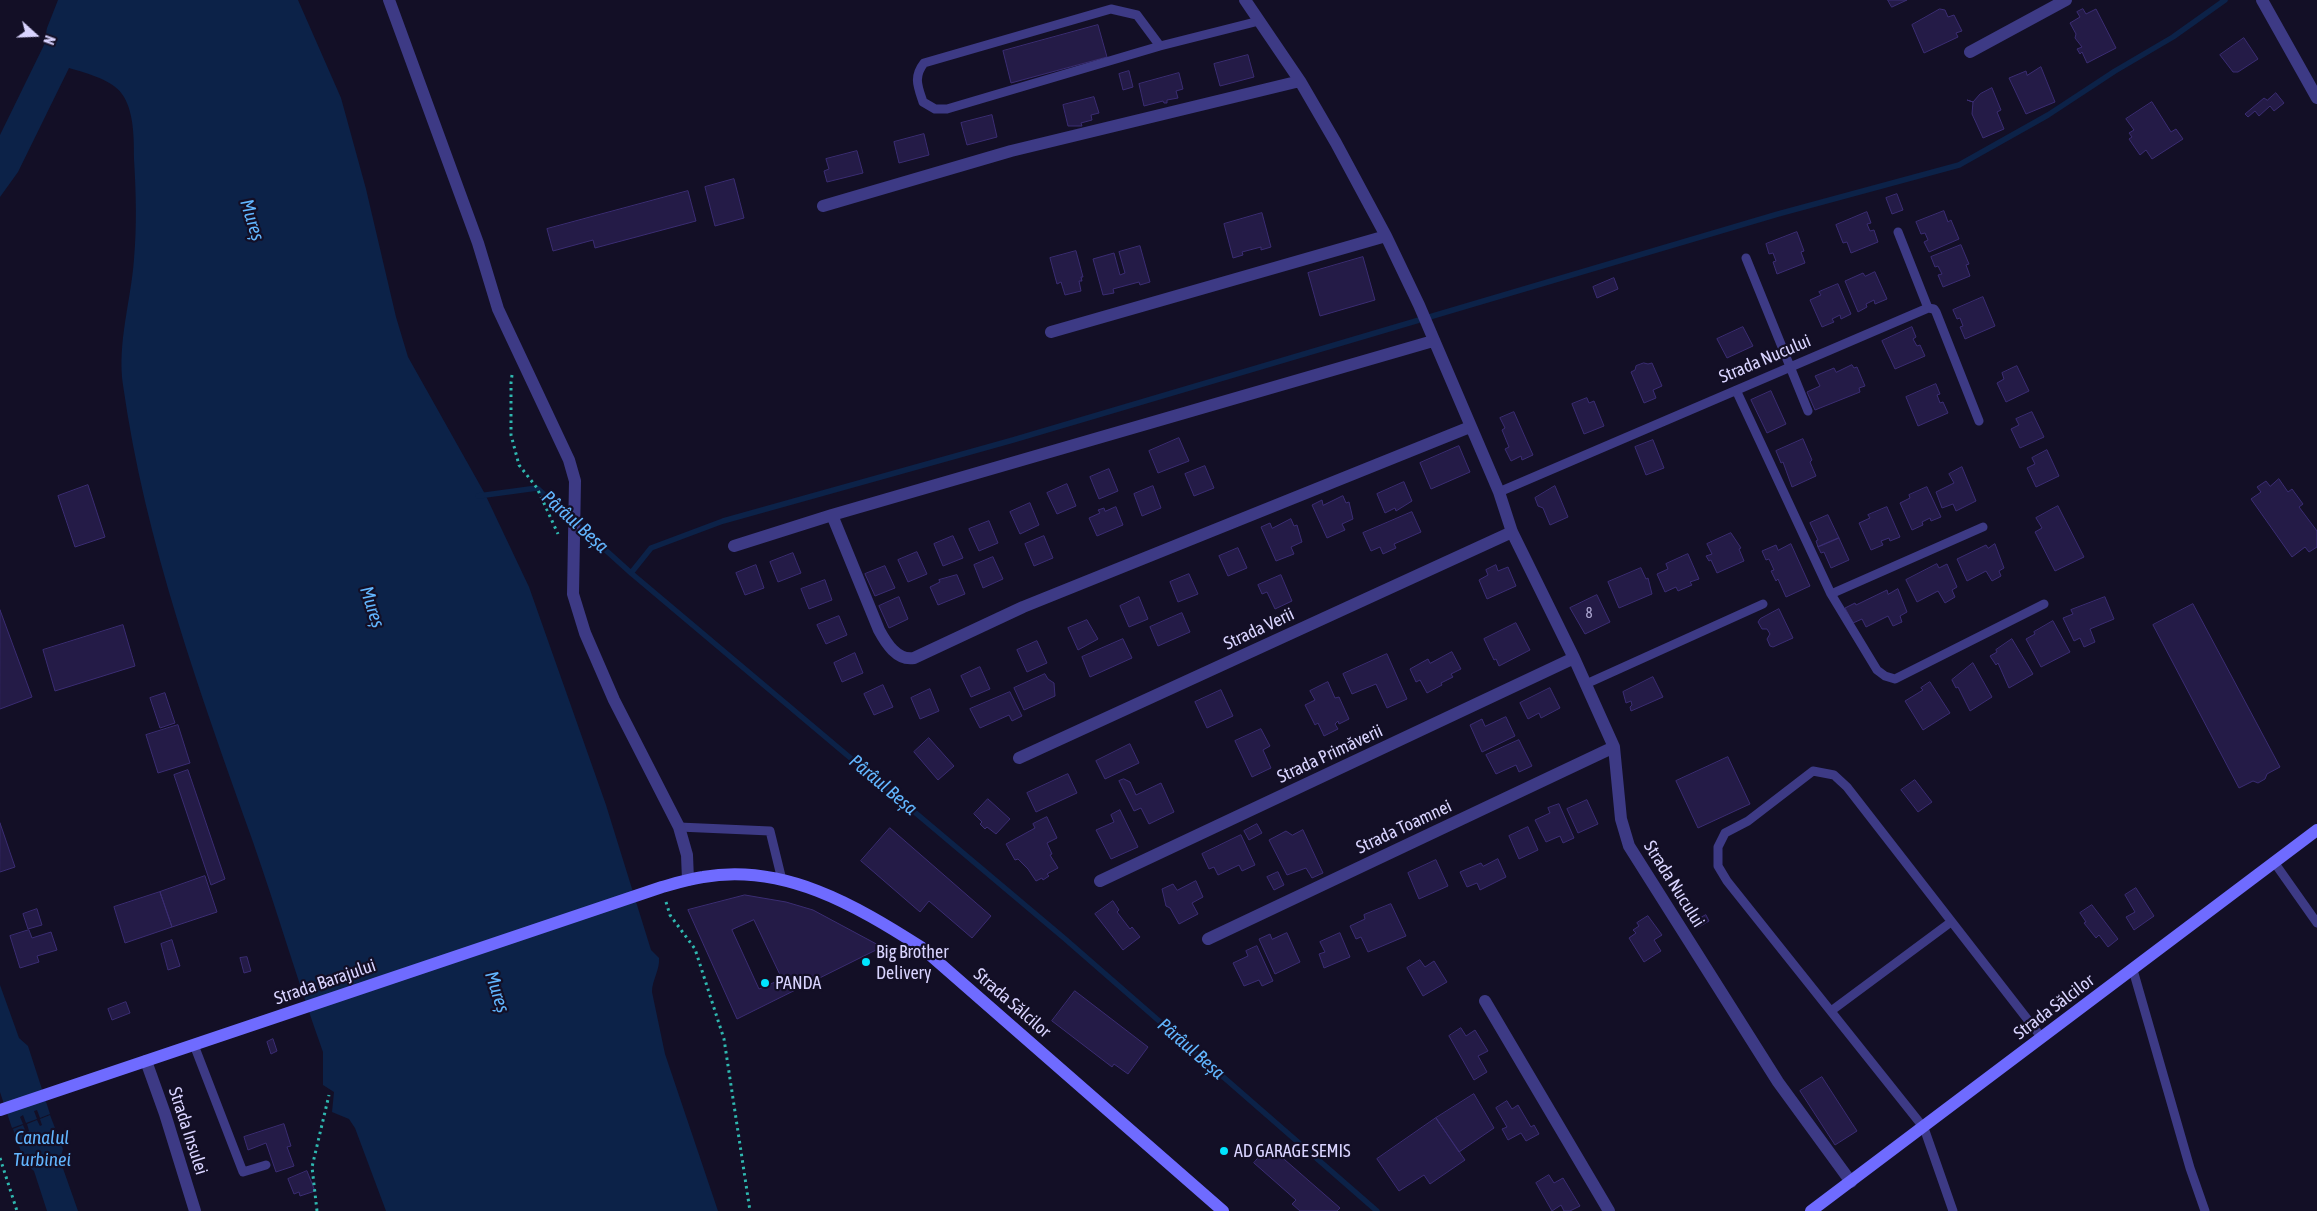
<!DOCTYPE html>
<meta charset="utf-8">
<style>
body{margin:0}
#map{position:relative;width:2317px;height:1211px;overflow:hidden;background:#130f26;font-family:"Asap Condensed",sans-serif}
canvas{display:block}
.north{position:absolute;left:10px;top:10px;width:50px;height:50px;-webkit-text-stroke:4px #130f26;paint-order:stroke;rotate:110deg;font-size:14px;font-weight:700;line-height:20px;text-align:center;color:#d9d4ff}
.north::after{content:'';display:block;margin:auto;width:18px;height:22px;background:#d9d4ff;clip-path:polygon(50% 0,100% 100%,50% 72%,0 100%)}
</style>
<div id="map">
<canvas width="2317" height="1211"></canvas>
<div class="north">N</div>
</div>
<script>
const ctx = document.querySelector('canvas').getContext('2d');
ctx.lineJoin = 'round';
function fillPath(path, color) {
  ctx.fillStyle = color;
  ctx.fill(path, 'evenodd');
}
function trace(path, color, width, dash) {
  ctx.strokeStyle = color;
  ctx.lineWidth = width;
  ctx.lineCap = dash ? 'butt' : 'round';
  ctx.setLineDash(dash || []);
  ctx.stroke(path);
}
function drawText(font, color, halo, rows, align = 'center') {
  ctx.font = font + ' "Asap Condensed",sans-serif';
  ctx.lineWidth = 4.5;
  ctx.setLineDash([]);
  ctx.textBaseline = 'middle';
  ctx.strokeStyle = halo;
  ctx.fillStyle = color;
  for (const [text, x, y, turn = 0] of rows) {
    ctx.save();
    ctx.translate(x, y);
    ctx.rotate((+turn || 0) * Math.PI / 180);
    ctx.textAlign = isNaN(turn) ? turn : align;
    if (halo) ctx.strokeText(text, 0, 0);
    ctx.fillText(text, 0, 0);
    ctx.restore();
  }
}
const water = new Path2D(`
 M58 0H298L341 98 366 189 396 317 408 357 485 494 529 587 606 805 651 950 659 958C660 970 652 980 652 992L665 1054 718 1211H386L355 1128 349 1119 332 1112 334 1092 323 1085V1052C298 982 277 911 253 842 200 693 145 542 123 385 117 343 131 301 134 259 137 226 136 192 134 159 134 139 134 114 124 97 115 80 86 73 69 68L18 172 0 197V135L44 45 47 28Z
 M0 985 19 1038 28 1046 50 1114 40 1118 37 1110 34 1111 37 1119 26 1123 23 1115 20 1117 23 1124 12 1128 0 1092Z
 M50 1115 63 1149 60 1160 78 1211H47L34 1171 25 1163 13 1129 23 1125 26 1132 29 1131 27 1124 37 1120 40 1126 42 1125 40 1119Z`);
const stream = new Path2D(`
 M478 496 537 488 631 573 1064 938 1377 1211
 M631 573 651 548 723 521 1013 440 1778 214 1959 165 2048 115 2115 71 2173 37 2225 0`);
const building = new Path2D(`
 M1888 0H1907L1892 7Z
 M1940 9 1945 10 1948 17 1954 15 1962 31 1956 33 1958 37 1924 53 1912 25Z
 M2083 9 2086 14 2096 9 2116 48 2087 63 2082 52 2080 54 2077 49 2082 47 2075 38 2076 34 2070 23 2080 17 2077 12Z
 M1098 25 1107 57 1011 83 1003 51Z
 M2244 38 2258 59 2238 72H2233L2220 55Z
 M1248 55 1254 77 1220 86 1214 64Z
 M2041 67 2055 102 2026 114 2009 78 2026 71 2027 75Z
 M1129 71 1133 87 1123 90 1119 74Z
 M1179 73 1183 89 1176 91 1178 98 1167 100V103H1164L1163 101 1144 106 1139 84Z
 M1992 88 2001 110 1997 112 2004 129 1983 138 1972 114 1973 102 1967 100 1973 102 1980 94Z
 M2276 93 2284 103 2274 111 2270 106 2259 116 2255 111 2248 117 2245 114 2264 98 2267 100Z
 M1094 97 1099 113 1091 115 1092 120 1081 123 1082 126H1068L1063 105Z
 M2152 102 2171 132 2176 129 2183 139 2152 159 2146 150 2140 155 2129 139 2132 137 2129 133 2134 130 2126 119Z
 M992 115 997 137 967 145 961 123Z
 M924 134 929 155 899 163 894 142Z
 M857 151 863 173 827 182 824 171 829 169 826 159Z
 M734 179 744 218 715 226 705 187Z
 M688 191 696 221 595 248 593 240 553 251 547 229Z
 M1897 194 1903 210 1892 214 1886 198Z
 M1944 211 1948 222 1951 220 1959 239 1929 252 1924 242 1928 240 1925 233 1921 234 1916 222Z
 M1867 212 1871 223 1867 224 1870 231 1874 230 1878 242 1851 253 1847 242 1843 243 1836 225Z
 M1262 213 1271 247 1261 250V247L1242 252 1243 255 1233 258 1224 224Z
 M1797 232 1804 251 1801 252 1805 263 1777 274 1773 262 1776 261 1773 253 1769 254 1766 244Z
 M1961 245 1969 264 1966 265 1970 276 1943 287 1938 275 1942 274 1938 266 1935 267 1931 257Z
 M1140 246 1150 282 1140 285 1139 282 1113 289 1114 293 1103 295 1093 259 1114 253 1120 275 1125 273 1119 252Z
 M1076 251 1083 277H1081L1082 281H1079L1081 291 1065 295 1061 282 1057 284 1050 258Z
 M1363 257 1375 300 1320 316 1308 273Z
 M1875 272 1887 299 1875 304 1874 300 1866 304 1867 307 1858 312 1845 281 1863 273 1865 276Z
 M1614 278 1618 289 1597 298 1593 287Z
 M1838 284 1851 314 1841 319 1840 315 1832 319 1834 322 1822 327 1810 300 1821 295 1819 292Z
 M1983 297 1995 326 1965 339 1960 327 1963 326 1960 318 1957 319 1953 310Z
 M1743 327 1753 346 1727 358 1717 339Z
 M1912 327 1916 337 1913 339 1917 346 1920 345 1925 356 1895 369 1882 341Z
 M1644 363 1648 364 1652 363 1662 386 1653 390 1656 398 1644 403 1631 372 1635 370 1636 366Z
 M1852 365 1854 368 1857 367 1865 386 1859 388 1860 392 1815 410 1807 392 1820 386 1815 376 1834 368 1836 372Z
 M2017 366 2029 391 2006 402 1997 383 2004 379 2002 373Z
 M1936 384 1940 394 1937 395 1940 403 1943 402 1948 413 1918 426 1906 397Z
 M1771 391 1786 424 1767 433 1751 400Z
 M1587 398 1589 403 1594 401 1604 426 1584 434 1572 404Z
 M1514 412 1533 455 1522 460 1521 456 1511 461 1505 449 1509 447 1502 430 1505 428 1500 418Z
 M2032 412 2044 437 2020 448 2011 429 2019 425 2016 419Z
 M1179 438 1189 461 1158 473 1149 451Z
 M1803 439 1812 460 1810 462 1816 476 1792 487 1783 462 1781 463 1776 451Z
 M1653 440 1664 468 1646 475 1635 447Z
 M1459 446 1470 472 1431 489 1420 463Z
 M2047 450 2059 476 2036 487 2027 468 2035 464 2032 458Z
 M1205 466 1214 488 1194 496 1185 474Z
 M1962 467 1976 501 1956 511 1953 504 1942 508 1936 492 1954 483 1949 474Z
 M1109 469 1118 491 1099 499 1090 477Z
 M2279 479 2288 492 2292 489 2303 504 2299 507 2317 531V547L2309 552 2305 547 2292 557 2251 499 2261 492 2257 487 2266 481 2270 486Z
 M1404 482 1412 501 1396 511 1395 508 1385 513 1377 494Z
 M1067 484 1076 506 1057 514 1047 493Z
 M88 485 105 537 75 547 58 496Z
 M1153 486 1161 508 1142 516 1134 494Z
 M1555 486 1568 517 1550 525 1543 508 1538 506 1535 498Z
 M1927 487 1941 517 1931 521 1930 518 1922 522 1923 525 1912 530 1900 503 1910 498 1909 495Z
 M1343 496 1346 503 1349 502 1353 519 1342 524 1345 530 1327 538 1312 505 1322 500 1323 505Z
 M1030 503 1039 525 1020 534 1010 512Z
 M2058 506 2084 557 2055 571 2035 532 2042 528 2036 518Z
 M1116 507 1123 525 1097 536 1089 518 1100 513 1098 510 1104 508 1105 511Z
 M1887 507 1900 537 1890 541 1889 538 1881 541 1883 545 1871 550 1859 523 1870 518 1868 515Z
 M1412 512 1421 532 1394 544 1396 548 1383 554 1380 547 1371 551 1363 533Z
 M1828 515 1839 538 1818 547 1816 541 1818 540 1810 523Z
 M1291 519 1294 526 1297 525 1302 542 1291 547 1294 554 1276 561 1261 527 1270 523 1272 528Z
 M989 521 998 543 979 551 969 529Z
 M1731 533 1741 548 1739 549 1744 561 1717 573 1711 560 1709 561 1706 556 1712 554 1707 544Z
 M953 536 963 558 943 566 934 544Z
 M1044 536 1053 558 1034 566 1025 544Z
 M1839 538 1849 560 1831 568 1824 552 1821 553 1818 547Z
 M1791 544 1810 586 1786 597 1778 579 1776 581 1771 571 1774 570 1769 559 1766 560 1762 551 1776 545 1778 550Z
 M1995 544 2004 568 1999 571 2001 576 1992 581 1986 571 1967 581 1957 559 1986 545 1988 548Z
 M1238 548 1247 568 1228 576 1219 556Z
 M917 552 927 574 908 582 898 560Z
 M793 553 801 573 778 582 770 562Z
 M1688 554 1699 579 1690 582 1692 585 1678 591 1676 587 1665 592 1657 574 1668 569 1666 564Z
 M993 557 1003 579 983 588 974 565Z
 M1937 564 1939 568 1947 564 1957 587 1952 590 1955 597 1945 603 1938 591 1917 602 1906 580Z
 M756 565 764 588 745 595 736 573Z
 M1496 565 1498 571 1508 567 1516 586 1487 599 1479 580 1488 575 1486 570Z
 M885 566 895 588 875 596 865 574Z
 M1641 568 1646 579 1648 578 1652 594 1619 608 1608 582Z
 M1189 574 1198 594 1178 602 1170 582Z
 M957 575 965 594 938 605 930 587 940 582 939 580Z
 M1281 575 1292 601 1275 609 1267 592 1262 594 1258 585Z
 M825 580 832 600 809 609 801 589Z
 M1898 589 1907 612 1900 616 1902 622 1893 626 1888 616 1866 627 1862 619 1853 623 1845 608 1855 603 1856 605 1887 590 1888 594Z
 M1597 595 1610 622 1585 634 1570 608Z
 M899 597 908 619 889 628 879 606Z
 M1139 597 1148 619 1129 627 1120 606Z
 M2105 597 2114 619 2090 629 2095 642 2084 647 2080 638 2074 641 2063 618 2073 614 2071 610Z
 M2193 604 2280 767 2267 774 2265 779 2258 783 2253 781 2239 788 2153 625Z
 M1779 609 1793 638 1773 647 1770 646 1767 639 1770 634 1767 629H1762L1758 622 1760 619Z
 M0 610 32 697 0 709Z
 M1182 613 1190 632 1158 646 1150 627Z
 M839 616 847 635 826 644 817 625Z
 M1087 620 1098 639 1078 650 1068 628Z
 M2053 621 2070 652 2041 667 2026 639 2035 634 2034 632Z
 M1516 623 1530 650 1499 666 1496 659 1494 660 1484 639Z
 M123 625 135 666 55 691 43 650Z
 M1123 639 1132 658 1090 677 1082 657Z
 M2012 639 2033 674 2009 688 1998 663 1996 665 1990 656 1997 652 1996 650Z
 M1037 641 1047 663 1027 672 1017 650Z
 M1452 652 1461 669 1451 674 1453 677 1441 683 1442 685 1427 693 1420 680 1416 682 1410 669 1428 659 1430 663Z
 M855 653 863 673 842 682 834 663Z
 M1387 654 1407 699 1387 708 1376 684 1352 694 1343 674Z
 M1973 663 1992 697 1970 711 1958 687 1956 688 1952 680Z
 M980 667 990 689 971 697 961 676Z
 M1045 674 1048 679 1054 683 1055 696 1024 710 1014 688Z
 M1653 677 1663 697 1631 711 1630 707 1632 705 1631 701 1626 703 1623 692Z
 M1328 682 1335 698 1339 697 1349 719 1339 724 1338 721 1335 724 1338 729 1324 736 1318 723 1315 725 1305 705 1315 700 1310 691Z
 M1930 682 1950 713 1923 730 1905 701 1923 690 1921 688Z
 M883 685 893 707 874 715 864 694Z
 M1550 688 1560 708 1541 718 1539 713 1528 719 1520 703Z
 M930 689 939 711 920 719 911 698Z
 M1221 690 1233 716 1207 728 1195 702Z
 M1010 692 1022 716 1012 721 1009 715 980 728 970 709Z
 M165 693 175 723 160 728 150 698Z
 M1506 717 1515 736 1482 752 1470 725 1482 719 1485 726Z
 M178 725 190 763 158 773 146 735Z
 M1261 729 1270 746 1263 750 1271 768 1252 777 1235 741Z
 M929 738 954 766 938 780 914 752Z
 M1519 740 1532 766 1519 772 1516 765 1496 774 1486 755Z
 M1130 744 1139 763 1105 779 1096 761Z
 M1728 757 1750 804 1698 828 1676 781Z
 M188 770 225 879 211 885 174 775Z
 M1068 774 1077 793 1036 812 1027 793Z
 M1124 779 1130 782 1136 795 1161 783 1174 812 1149 824 1141 808 1134 811 1119 781Z
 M1915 780 1932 802 1918 812 1901 790Z
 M988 799 1010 819 996 834 987 827 985 829 980 824 982 822 974 814Z
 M1587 800 1598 824 1578 833 1567 809Z
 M1559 804 1574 838 1563 843 1560 836 1546 842 1535 820 1550 813 1548 808Z
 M1120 810 1138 847 1111 859 1096 830 1114 822 1111 815Z
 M1047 817 1057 838 1047 843 1052 854 1050 855 1058 868 1047 874 1049 876 1043 880 1042 878 1036 881 1028 869 1018 859 1015 860 1006 844 1035 828 1033 824Z
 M0 823 15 867 0 872Z
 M1257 824 1262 833 1249 840 1244 831Z
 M1528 827 1538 850 1519 859 1509 836Z
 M890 828 991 916 972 938 929 901 920 912 861 861Z
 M1303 830 1323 873 1312 878 1306 868 1287 875 1269 840 1286 831 1292 835Z
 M1241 835 1255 865 1242 871 1239 865 1218 875 1214 867 1209 869 1202 854Z
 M1498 859 1506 877 1480 890 1477 883 1467 887 1460 872 1481 863 1483 866Z
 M1436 860 1448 886 1419 899 1408 873Z
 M1278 872 1284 885 1274 890 1267 877Z
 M205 876 217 912 172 927 160 892Z
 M1196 881 1203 897 1192 903 1198 914 1179 924 1170 908 1166 906 1162 889 1173 884 1177 890Z
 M2136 888 2154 916 2134 930 2126 917 2135 912 2125 895Z
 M160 892 172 927 125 943 114 907Z
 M745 895 786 902 813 910 882 947 737 1019 688 910Z
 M1113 901 1119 910 1117 912 1130 929 1132 927 1140 937 1123 950 1095 914Z
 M1391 904 1406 936 1368 952 1361 937 1356 939 1350 926 1365 919 1364 915Z
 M2092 905 2118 939 2108 947 2099 935 2096 938 2084 923 2086 922 2080 913Z
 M37 909 42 925 28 929 23 914Z
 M1706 915 1709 921 1697 928 1693 922Z
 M1648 916 1662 935 1654 940 1661 951 1644 962 1629 938 1636 933 1633 930 1639 926 1637 923Z
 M754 920 782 979 759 989 732 930Z
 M29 930 32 938 51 932 57 950 37 956 39 962 20 968 10 936Z
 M1287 933 1300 962 1275 974 1259 939 1270 934 1272 939Z
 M1340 933 1350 957 1324 968 1319 954 1325 952 1320 942Z
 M172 940 180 966 168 970 161 944Z
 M1257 946 1273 981 1262 986 1259 980 1244 986 1233 963 1248 956 1246 951Z
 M247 957 251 971 244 973 240 958Z
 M1420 960 1425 967 1434 961 1447 982 1423 996 1407 968Z
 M1075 991 1148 1047 1128 1074 1114 1064 1112 1067 1052 1021Z
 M126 1002 130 1013 112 1020 108 1009Z
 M1461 1028 1466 1036 1475 1030 1488 1051 1478 1056 1487 1072 1474 1080 1449 1036Z
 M273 1039 277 1051 271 1054 267 1042Z
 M1822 1077 1857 1131 1835 1145 1800 1091Z
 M1474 1094 1494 1128 1459 1152 1436 1118Z
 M1507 1101 1512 1109 1518 1105 1531 1127 1534 1125 1539 1134 1526 1141 1521 1133 1508 1140 1502 1129 1507 1127 1496 1108Z
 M1436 1118 1465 1160 1430 1184 1424 1175 1399 1191 1377 1159Z
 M284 1124 291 1146 287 1147 294 1166 276 1172 266 1143 248 1150 244 1137Z
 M1269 1146 1340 1208 1337 1211H1300L1292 1204 1296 1200 1254 1163Z
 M307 1171 315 1191 300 1196 299 1192 294 1194 288 1179Z
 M1549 1175 1554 1183 1563 1178 1580 1206 1570 1211H1564L1561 1205 1552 1211 1536 1183Z`);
const path = new Path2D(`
 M512 375 511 383V435L519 465 537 488 558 534
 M666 902 670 915 695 949 724 1039 750 1211
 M0 1158 17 1211
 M317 1211 312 1167 329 1095`);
const service = new Path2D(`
 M1160 46 1137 15 1111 9 924 63C913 77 918 87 923 102L935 109H947L1160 46 1259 21
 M1898 232 1928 308
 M1746 258 1808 411
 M1736 390 1831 594 1877 670 1885 676 1895 679 2044 604
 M1499 492 1928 308 1934 309 1936 312 1979 421
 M1831 594 1983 527
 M1586 684 1763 604
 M679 827 770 831 782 880
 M2274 862 2317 923
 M2133 970 2190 1168 2205 1211
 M1831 1011 1951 922
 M194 1045 243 1172 266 1165
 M1953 1211 1924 1128 1727 881 1718 866V847L1725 833 1748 821 1813 771 1834 775 1847 787 2042 1038`);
const minor = new Path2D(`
 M389 0 478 243 498 309 569 460 575 481 573 594 585 633 614 700 679 827 687 855 688 880
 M1245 0 1300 81 1336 143 1386 236 1419 305 1499 492 1512 532 1574 658 1614 747 1621 819 1629 846 1778 1082 1851 1182
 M2262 0 2317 98
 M1970 52 2066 0
 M823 206 1011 151 1300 81
 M1051 332 1386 236
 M832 515 879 630C886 643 897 661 914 658L1023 607 1470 427
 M734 546 832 515 1433 341
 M1019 758 1512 532
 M1100 881 1574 658
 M1208 939 1614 747
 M1485 1001 1609 1211`);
const tertiary = new Path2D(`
 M146 1061 165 1114 195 1211`);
const secondary = new Path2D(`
 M0 1110 662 887C676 883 689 879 703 877 784 863 855 905 921 947L1223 1211
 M1811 1211 2317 830`);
const markers = [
 [866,962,5,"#00e5ff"],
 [765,983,5,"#00e5ff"],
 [1224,1151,5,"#00e5ff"]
];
const numberNames = [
 ["8",1589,613]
];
const streetNames = [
 ["Strada Nucului",1765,359,-23],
 ["Strada Verii",1259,629,-25],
 ["Strada Primăverii",1330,754,-25],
 ["Strada Toamnei",1404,827,-25],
 ["Strada Nucului",1674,884,58],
 ["Strada Barajului",325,982,-19],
 ["Strada Sălcilor",1012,1003,41],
 ["Strada Sălcilor",2054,1007,-37],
 ["Strada Insulei",188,1131,72]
];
const poiNames = [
 ["Big Brother",876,952],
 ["Delivery",876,973],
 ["PANDA",775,983],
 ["AD GARAGE SEMIS",1234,1151]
];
const waterNames = [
 ["Mureș",252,220,73],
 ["Pârâul Beșa",575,522,42],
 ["Mureș",372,607,72],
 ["Pârâul Beșa",883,785,40],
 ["Mureș",497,992,72],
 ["Pârâul Beșa",1191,1049,41],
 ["Canalul",42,1138],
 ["Turbinei",42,1160]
];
fillPath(water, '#0c2248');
trace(stream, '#0c2248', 5.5);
fillPath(building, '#241b47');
trace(building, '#3b2d73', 1);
trace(path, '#2fb8b0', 3, [2.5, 4]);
trace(service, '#3d3a85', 9);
trace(minor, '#3d3a85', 12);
trace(tertiary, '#3d3a85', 12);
trace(secondary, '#6f6bff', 12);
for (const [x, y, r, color] of markers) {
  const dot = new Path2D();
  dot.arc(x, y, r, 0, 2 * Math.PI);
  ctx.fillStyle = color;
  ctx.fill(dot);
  trace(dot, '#130f26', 2);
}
drawText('15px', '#aca6d1', null, numberNames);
drawText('18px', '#d9d4ff', '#130f26', streetNames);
drawText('18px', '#d9d4ff', '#130f26', poiNames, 'left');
drawText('italic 19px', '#62b6ff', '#130f26', waterNames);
</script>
